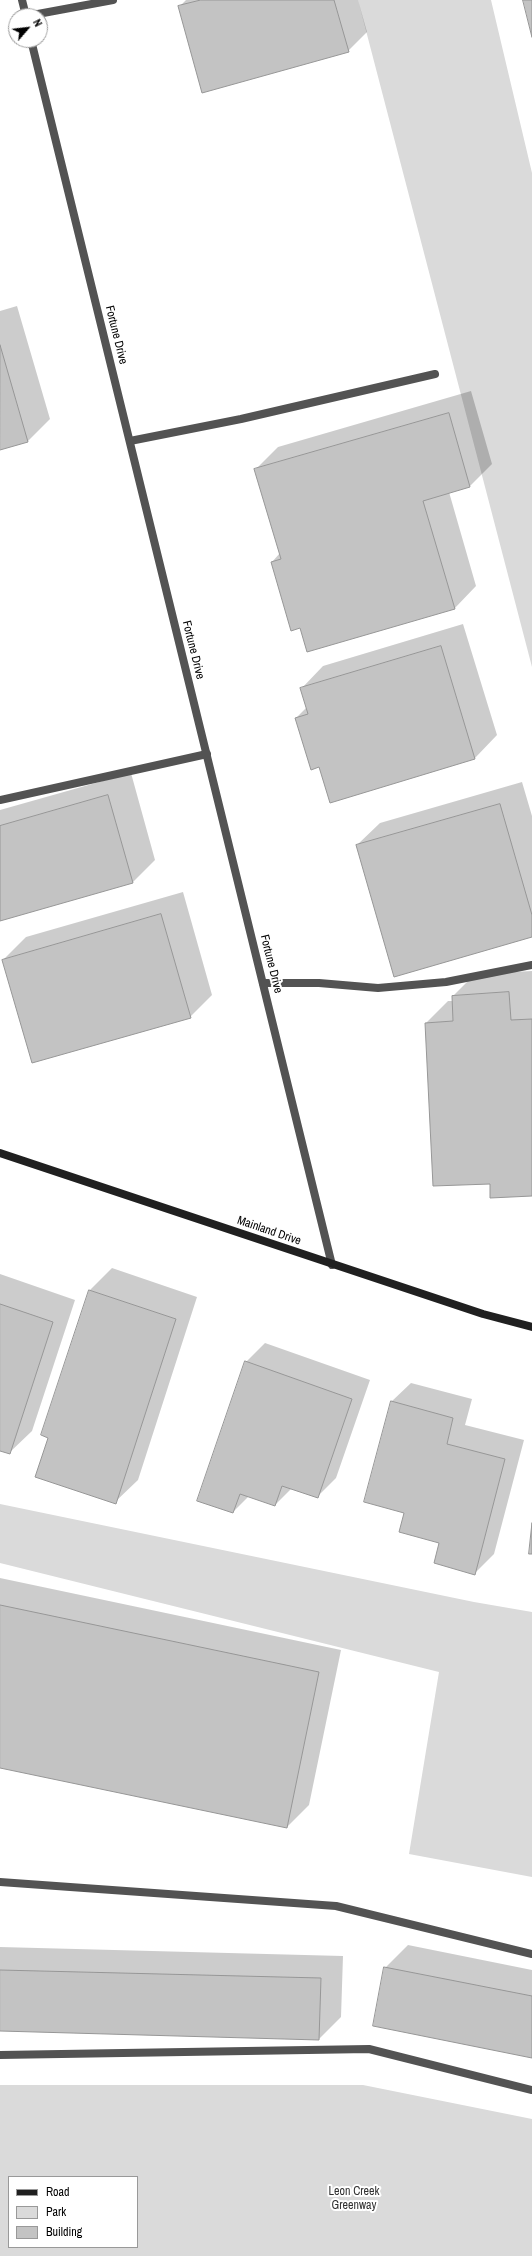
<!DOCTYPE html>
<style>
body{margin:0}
#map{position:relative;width:532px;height:2256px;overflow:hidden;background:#fff;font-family:"Archivo Narrow",sans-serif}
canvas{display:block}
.legend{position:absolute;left:8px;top:2176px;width:130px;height:72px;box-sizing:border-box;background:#fff;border:1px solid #999;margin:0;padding:5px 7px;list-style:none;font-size:12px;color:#000}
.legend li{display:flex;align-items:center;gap:8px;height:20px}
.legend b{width:20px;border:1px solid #999}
.north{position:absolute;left:8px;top:8px;width:40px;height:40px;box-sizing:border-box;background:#fff;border:1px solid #999;border-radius:50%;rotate:62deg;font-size:11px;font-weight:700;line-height:16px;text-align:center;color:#000}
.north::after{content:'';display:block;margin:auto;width:14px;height:18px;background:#000;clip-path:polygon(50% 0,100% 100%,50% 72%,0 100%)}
</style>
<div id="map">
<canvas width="532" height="2256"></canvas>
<ul class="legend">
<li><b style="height:5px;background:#202020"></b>Road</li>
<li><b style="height:11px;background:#dadada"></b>Park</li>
<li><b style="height:11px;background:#c3c3c3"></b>Building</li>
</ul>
<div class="north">N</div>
</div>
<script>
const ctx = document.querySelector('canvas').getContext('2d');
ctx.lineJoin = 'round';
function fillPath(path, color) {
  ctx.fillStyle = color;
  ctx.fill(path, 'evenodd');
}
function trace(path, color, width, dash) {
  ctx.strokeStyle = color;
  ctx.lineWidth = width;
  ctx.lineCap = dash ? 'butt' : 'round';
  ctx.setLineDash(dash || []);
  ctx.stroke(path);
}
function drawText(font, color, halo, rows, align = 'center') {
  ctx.font = font + ' "Archivo Narrow",sans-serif';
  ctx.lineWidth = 4;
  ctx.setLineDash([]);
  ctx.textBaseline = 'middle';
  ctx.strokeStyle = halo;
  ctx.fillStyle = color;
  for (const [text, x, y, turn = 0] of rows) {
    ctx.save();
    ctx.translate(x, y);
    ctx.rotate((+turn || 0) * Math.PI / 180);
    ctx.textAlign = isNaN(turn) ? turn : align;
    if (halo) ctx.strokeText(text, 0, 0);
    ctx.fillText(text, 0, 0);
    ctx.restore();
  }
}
const green = new Path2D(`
 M358 0H491L532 173V667Z
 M0 1504 474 1602 532 1612V1877L409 1854 439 1672 0 1563Z
 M0 2085H363L532 2119V2256H0ZM9 2177H137V2247H9Z`);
const shadow = new Path2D(`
 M186 0H358L367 32 348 51 179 7Z
 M17 306 50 419 28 441 0 449V311Z
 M471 391 492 464 470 486 449 492 476 586 454 609 301 627 272 562 280 553 256 469 278 447Z
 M463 624 497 735 475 758 330 801 319 766 296 718 307 707 301 689 323 666Z
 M131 773 155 860 133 882 0 920V810Z
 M522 782 532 816V936L357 845 380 823Z
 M183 892 212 995 190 1017 3 960 26 937Z
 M532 971V1195L491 1183 426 1023 448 1001H453V996L475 974Z
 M112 1268 197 1297 138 1480 115 1502 49 1437 89 1291Z
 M0 1274 75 1300 32 1431 9 1453 0 1450Z
 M265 1343 370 1380 336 1478 317 1497 292 1488 275 1505 249 1496 233 1512 246 1362Z
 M411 1383 472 1399 465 1425 524 1440 494 1554 475 1573 405 1512 391 1402Z
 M0 1578 341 1650 309 1805 287 1827 0 1767Z
 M408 1945 532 1970V2057L385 1968Z
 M0 1947 343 1956 341 2017 319 2039 0 2030Z`);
const building = new Path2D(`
 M201 0H334L349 52 202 93 178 6Z
 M523 0H532V37Z
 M0 345 28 442 0 450Z
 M449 413 470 487 423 501 455 609 307 652 300 628 291 631 271 562 281 559 254 469Z
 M441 646 475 759 330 803 319 767 311 770 295 718 308 714 300 688Z
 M108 795 133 883 0 921V826Z
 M500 804 532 915V937L394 977 356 845Z
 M161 914 191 1018 32 1063 2 960Z
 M509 992 511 1020 532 1019V1196L490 1198V1184L433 1186 425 1023 453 1021 452 996Z
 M89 1290 176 1319 116 1504 35 1477 48 1438 41 1435Z
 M0 1304 53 1322 10 1454 0 1451Z
 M245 1361 352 1399 318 1498 282 1486 275 1506 240 1494 233 1513 197 1501Z
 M391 1401 453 1418 447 1444 505 1459 475 1575 434 1563 439 1543 399 1532 404 1513 364 1502Z
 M532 1523V1554H529Z
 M0 1605 319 1672 287 1828 0 1768Z
 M384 1967 532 1996V2058L373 2026Z
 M0 1970 321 1978 319 2040 0 2031Z`);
const service = new Path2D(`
 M27 16 113 0
 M130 441 241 419 435 374
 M0 800 207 754
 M263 983H319L378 988 446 982 532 965
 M0 1882 336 1906 532 1954
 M0 2055 369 2049 532 2090`);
const minor = new Path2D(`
 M22 0 26 16
 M31 40 332 1265`);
const secondary = new Path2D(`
 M0 1153 483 1314 532 1327`);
const streetNames = [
 ["Fortune Drive",116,335,76],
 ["Fortune Drive",193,650,76],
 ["Fortune Drive",271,964,76],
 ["Mainland Drive",269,1231,19]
];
const parkNames = [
 ["Leon Creek",354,2192],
 ["Greenway",354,2206]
];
fillPath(green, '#dadada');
fillPath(shadow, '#0003');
fillPath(building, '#c3c3c3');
trace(building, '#979797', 1);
trace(service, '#535353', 8);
trace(minor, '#535353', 8);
trace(secondary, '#202020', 8);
drawText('12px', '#000', '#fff', streetNames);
drawText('12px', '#313131', '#fff', parkNames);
</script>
